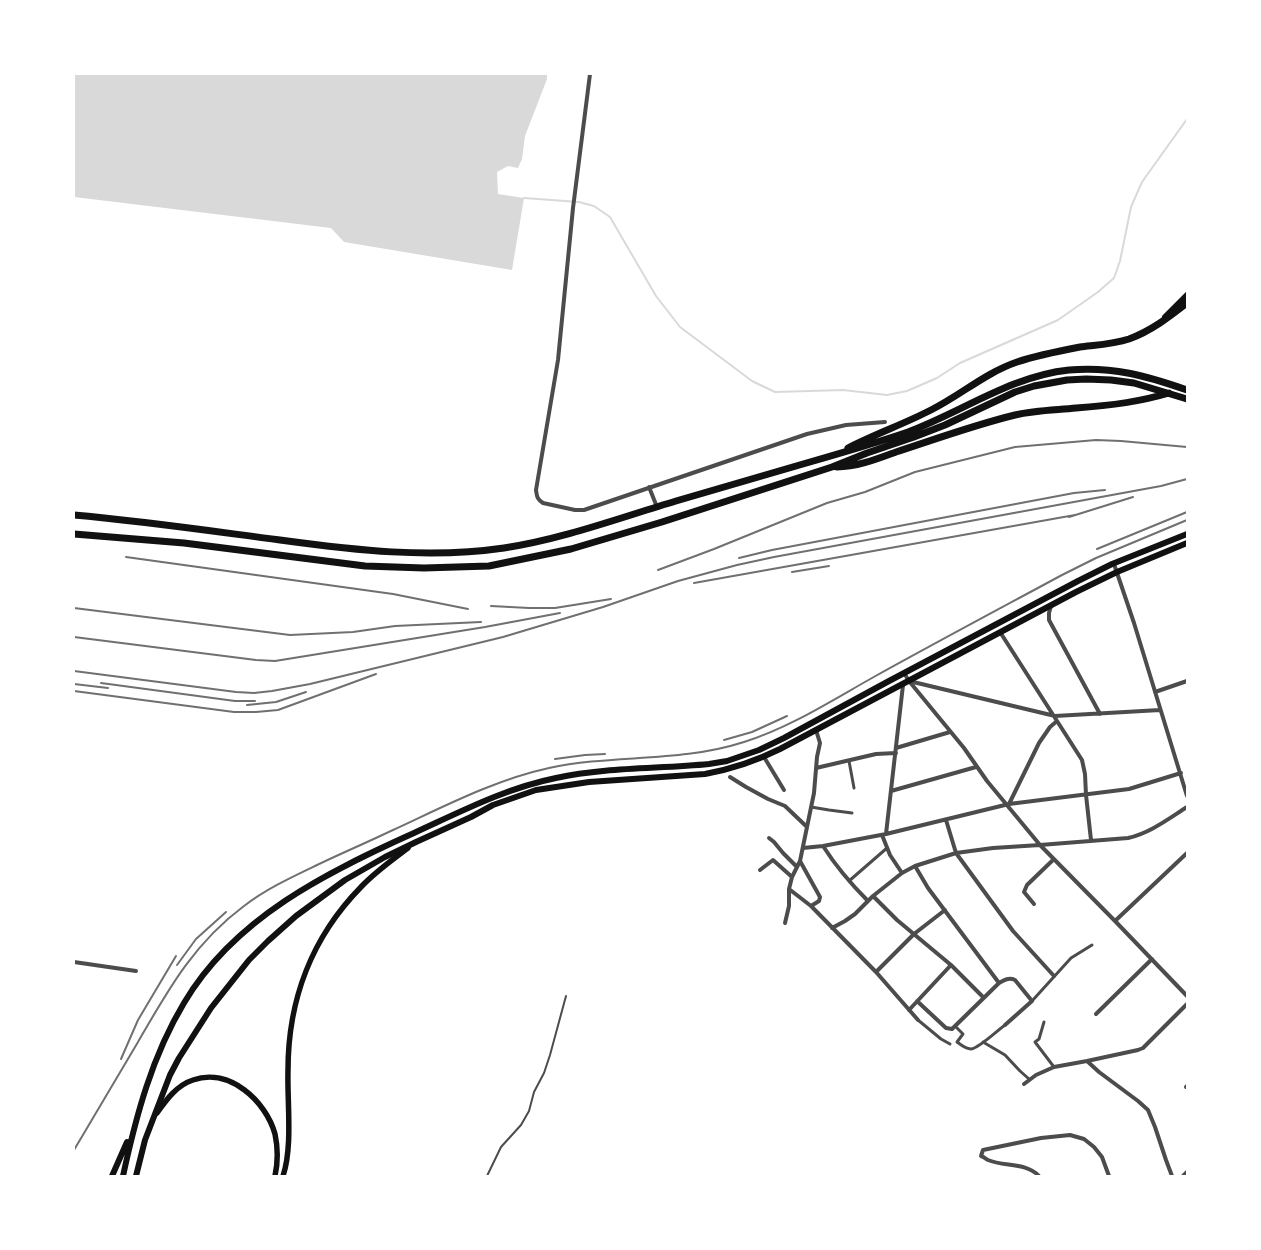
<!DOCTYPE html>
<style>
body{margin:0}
#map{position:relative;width:1261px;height:1250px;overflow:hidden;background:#fff;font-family:"DejaVu Sans",sans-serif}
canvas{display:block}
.frame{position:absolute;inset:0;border:75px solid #fff;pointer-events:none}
</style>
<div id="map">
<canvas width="1261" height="1250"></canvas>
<div class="frame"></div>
</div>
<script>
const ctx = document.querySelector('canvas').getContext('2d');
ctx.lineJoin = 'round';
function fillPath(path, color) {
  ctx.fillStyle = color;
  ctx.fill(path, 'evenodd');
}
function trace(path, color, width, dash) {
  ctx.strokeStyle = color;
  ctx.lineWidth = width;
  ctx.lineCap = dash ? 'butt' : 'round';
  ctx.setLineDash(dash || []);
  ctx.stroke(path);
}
const water = new Path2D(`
 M74 74H547V79L525 136 522 159 518 168 508 166 497 172 498 194 524 198 512 270 344 242 331 228 74 197Z`);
const stream = new Path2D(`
 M524 198 579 202 594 206 610 217 656 296 680 327 752 381 775 392 843 390 887 395 907 391 937 378 960 363 1058 320 1098 292 1114 278 1120 261 1131 207 1142 182 1187 119`);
const service = new Path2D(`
 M487 1176 501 1147 521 1125 529 1111 534 1092 544 1073 550 1055 566 996`);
const pedestrian = new Path2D(`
 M849 761 854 788
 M811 807 829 810 852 813
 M849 881 887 848
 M1032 1001 1071 958 1092 945
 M918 1020 941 1039 950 1044
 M1044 1022 1039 1039 1035 1042 1054 1067
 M955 1026 963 1034 957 1042C961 1045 966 1049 971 1049 978 1049 998 1030 1005 1025
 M983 1042 1005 1055 1020 1071 1029 1079`);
const minor = new Path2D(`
 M590 74 573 208 558 360 536 490C537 497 537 499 543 503L575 510H584L807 434 846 425 885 422
 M649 487 657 507
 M1114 564 1134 623 1187 796
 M1051 606 1049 613V620L1100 714
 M1000 632 1082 760 1085 774 1086 795 1091 840
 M904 673 909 681 964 748 987 781 1040 845 1115 921 1187 996
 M909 681 1055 716 1160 710
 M1155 692 1187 681
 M896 748 950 732
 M764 757 784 790
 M816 768 876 754 896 753
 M730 777 746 787 768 799 785 806 807 827
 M891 791 976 767
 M1009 804 1039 743 1050 727 1057 721
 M946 820 956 853 1013 931 1054 976
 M886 834 903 685
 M882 835 890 855 902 873
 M769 838 774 842 783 853 797 867
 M823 846C837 868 850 883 868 901
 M803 848 823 846 886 834 1009 804 1129 789 1181 773
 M800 861 820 897 819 901 811 906
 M915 866 928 888 999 983
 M760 870 773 860 792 877
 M789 889 811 906 876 972 918 1020
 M873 896 897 920 951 965 983 997
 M1034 904 1024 892 1027 885 1054 859
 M1115 921 1187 853
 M785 923 789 906V889L792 877 800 861 814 793 817 757 820 743 816 730
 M832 928 845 921 855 914 873 896 902 873 915 866 956 853 993 848 1040 845 1128 838C1150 833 1168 819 1187 807
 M74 962 136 971
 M876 972 914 934 945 910
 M917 1001 946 1028 952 1029 999 983C1004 980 1009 977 1015 980L1032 1001 1005 1025
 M909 1010 951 965
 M1096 1014 1152 959
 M1087 1061 1099 1072 1138 1101 1148 1110 1155 1127 1166 1160 1172 1176
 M1024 1084 1036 1075 1054 1067 1087 1061 1138 1050 1143 1048 1187 1004
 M1186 1087 1187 1086
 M1039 1176C1026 1162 1004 1167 988 1160 986 1159 984 1157 981 1156L983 1150 1041 1138 1070 1135 1084 1139 1094 1147 1102 1157 1109 1176
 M1183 1176 1187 1172`);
const secondary = new Path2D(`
 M157 1113C166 1100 177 1085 193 1080 229 1067 266 1101 275 1134 278 1148 278 1162 275 1176
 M283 1176C293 1146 287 1102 288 1070 288 1000 312 937 361 887 375 872 392 860 408 848`);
const primary = new Path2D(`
 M112 1176 127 1142
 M123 1176C136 1116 152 1056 184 1003 234 918 327 872 414 833 460 812 506 788 556 778 606 767 658 769 709 764L727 761 759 750 784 738 889 681 1078 581 1112 564 1187 534
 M136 1176 145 1140 170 1075 179 1058 211 1008 249 960 268 941 296 916 345 880 385 857 416 842 471 817 493 805 536 790 589 782 705 774C732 769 756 761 780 749L1076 592 1117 572 1187 543`);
const trunk = new Path2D(`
 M1165 317 1187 295`);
const motorway = new Path2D(`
 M848 448C875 434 904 424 931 410 961 395 985 373 1017 362 1038 355 1059 351 1080 347 1096 345 1114 344 1129 339 1151 331 1169 317 1187 303
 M837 467C857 467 877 459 896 452 936 439 974 425 1015 415 1035 410 1056 410 1076 408 1107 406 1139 402 1169 393
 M74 515C143 521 211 531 280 540 354 550 429 559 504 548 563 539 619 518 676 501 718 489 761 476 803 464 838 454 873 444 908 432 962 412 1011 376 1069 370 1112 366 1147 376 1187 390
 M74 534 184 543 365 566 424 568 489 566 571 549 662 522 832 467 867 453 914 437 945 425 1015 392 1034 386 1067 380 1086 379 1111 380 1134 383 1187 399`);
const rail = new Path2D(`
 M1069 517 1133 497
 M1097 549 1187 512
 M126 557 393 594 468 609
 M739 558 772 550 1074 493 1105 490
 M658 570 714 549 827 503 865 492 915 472 1015 447 1096 440 1121 441 1187 447
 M792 572 829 566
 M694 583 1075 515
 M491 606 529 608H555L611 599
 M74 608 290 635 353 632 395 626 481 622
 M74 637 256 660 275 661 485 627 560 613
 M74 671 236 692 254 693 272 691 310 684 503 637 603 607 678 581 737 565 774 557 1161 486 1187 479
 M101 683 235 701H255
 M74 684 108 688
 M74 691 234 712H256L278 710 376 674
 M247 705 276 702 306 692
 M724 740 752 732 787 716
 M555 759 585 755 605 754
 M177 965 196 939 226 912
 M121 1059 138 1020 176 956
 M74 1150C95 1114 117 1078 138 1042 168 990 194 943 244 906 266 889 292 877 317 865 342 853 368 842 393 830 443 807 494 780 549 768 614 754 679 763 744 742 789 728 831 701 872 678 935 643 999 609 1062 575L1096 558 1187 520`);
fillPath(water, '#d9d9d9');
trace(stream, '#d9d9d9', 2);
trace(service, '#4c4c4c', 2);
trace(pedestrian, '#4c4c4c', 3);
trace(minor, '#4c4c4c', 4);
trace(secondary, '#111', 5.5);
trace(primary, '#111', 6);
trace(trunk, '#111', 6);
trace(motorway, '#111', 7);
trace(rail, '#707070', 2);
</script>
